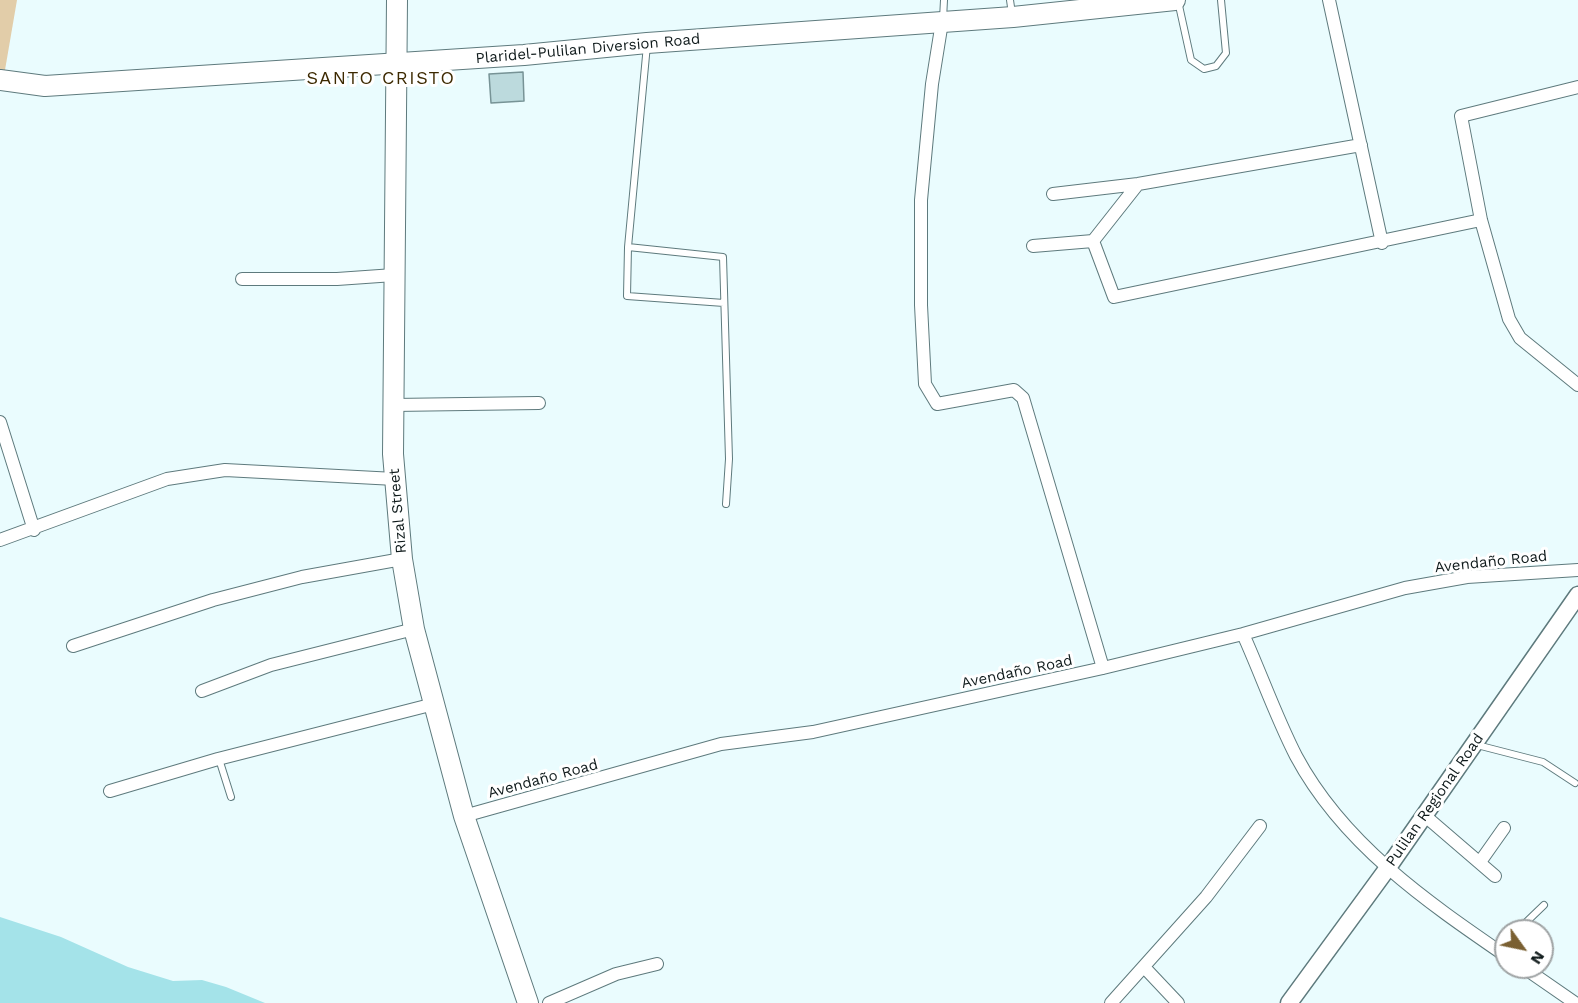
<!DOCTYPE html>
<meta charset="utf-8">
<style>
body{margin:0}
#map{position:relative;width:1578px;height:1003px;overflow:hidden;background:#eafcfe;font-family:"Work Sans",sans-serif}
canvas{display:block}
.north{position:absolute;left:1494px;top:919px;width:60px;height:60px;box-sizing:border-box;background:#fff;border:2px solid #9fa3a4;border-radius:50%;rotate:123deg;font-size:16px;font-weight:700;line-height:24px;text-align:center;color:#0f1a1b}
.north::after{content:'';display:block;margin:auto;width:21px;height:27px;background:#7a6032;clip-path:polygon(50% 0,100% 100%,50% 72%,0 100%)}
</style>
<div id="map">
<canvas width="1578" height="1003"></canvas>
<div class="north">N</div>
</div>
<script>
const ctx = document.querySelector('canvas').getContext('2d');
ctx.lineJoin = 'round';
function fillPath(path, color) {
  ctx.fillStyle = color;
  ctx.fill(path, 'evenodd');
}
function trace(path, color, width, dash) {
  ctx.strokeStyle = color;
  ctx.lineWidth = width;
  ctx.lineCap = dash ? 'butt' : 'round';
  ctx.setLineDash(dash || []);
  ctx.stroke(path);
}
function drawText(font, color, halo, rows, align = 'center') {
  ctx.font = font + ' "Work Sans",sans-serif';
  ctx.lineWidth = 6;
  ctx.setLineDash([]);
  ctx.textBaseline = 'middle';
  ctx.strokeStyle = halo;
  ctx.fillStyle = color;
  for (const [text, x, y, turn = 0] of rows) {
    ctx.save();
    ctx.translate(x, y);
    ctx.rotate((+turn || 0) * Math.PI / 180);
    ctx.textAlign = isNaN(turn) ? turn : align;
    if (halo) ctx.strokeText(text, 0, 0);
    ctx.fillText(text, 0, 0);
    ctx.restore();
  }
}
const green = new Path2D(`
 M0 0H17L5 70 0 69Z`);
const water = new Path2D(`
 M0 917 61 937 128 967 173 981 202 980 226 987 265 1003H0Z`);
const building = new Path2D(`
 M523 72 524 101 491 103 489 74Z`);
const service = new Path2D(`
 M1010 0 1012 14
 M1178 1 1191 60 1204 69 1216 66 1226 53 1221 0
 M943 19 944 0
 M647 45 628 247 723 257 729 459 726 504
 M628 247 627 296 724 303
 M1477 745 1543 762 1575 783
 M219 759 231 797
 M1517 931 1544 905`);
const minor = new Path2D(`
 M1329 0 1382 243
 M942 22 932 84 921 200V305L925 384 937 404 1014 390 1023 398 1103 668
 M1578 87 1461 116 1481 220 1509 319 1520 338 1578 385
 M1138 184 1093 241 1114 297 1481 220
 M1053 194 1138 184 1361 145
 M1033 246 1093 241
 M242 279H337L394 275
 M393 405 539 403
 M0 422 34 530
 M0 540 167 479 225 470 395 479
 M1243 634C1261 674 1276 717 1296 756 1343 844 1426 901 1506 956
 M73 646 213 600 302 577 402 559
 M202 691 271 665 414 629
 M110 791 218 759 434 704
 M1424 815 1495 876
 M464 816 721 744 813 732 1103 668 1243 634 1405 588 1467 577 1578 570
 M1480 862 1504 828
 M1144 967 1178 1003
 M1523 967 1575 1003
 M549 1003 616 974 657 964
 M1111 1003 1206 897 1260 826`);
const secondary = new Path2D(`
 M1289 1003 1387 869 1578 595`);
const primary = new Path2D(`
 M397 0 393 454 402 559 414 629 464 816 528 1003`);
const trunk = new Path2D(`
 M0 80 45 86 524 55 647 43 1013 17 1175 0`);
const streetNames = [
 ["Plaridel-Pulilan Diversion Road",588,49,-5],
 ["Rizal Street",398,511,-95],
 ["Avendaño Road",1491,562,-6],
 ["Avendaño Road",1017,672,-12],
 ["Avendaño Road",543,779,-15],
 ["Pulilan Regional Road",1435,800,-55]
];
const quarterNames = [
 ["SANTO CRISTO",381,79]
];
fillPath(green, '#e2cda9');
fillPath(water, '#a4e3e9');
fillPath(building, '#bcdadd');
trace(building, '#779396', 1.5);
trace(service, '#5e7a7d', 8);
trace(minor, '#5e7a7d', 14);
trace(secondary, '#5e7a7d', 19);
trace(primary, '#5e7a7d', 22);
trace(trunk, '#5e7a7d', 22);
trace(service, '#fff', 6);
trace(minor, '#fff', 12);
trace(secondary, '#fff', 16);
trace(primary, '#fff', 20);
trace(trunk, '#fff', 20);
drawText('15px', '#0f1a1b', '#fff', streetNames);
ctx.letterSpacing = '1.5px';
drawText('18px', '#3c2901', '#fff', quarterNames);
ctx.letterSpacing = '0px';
</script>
